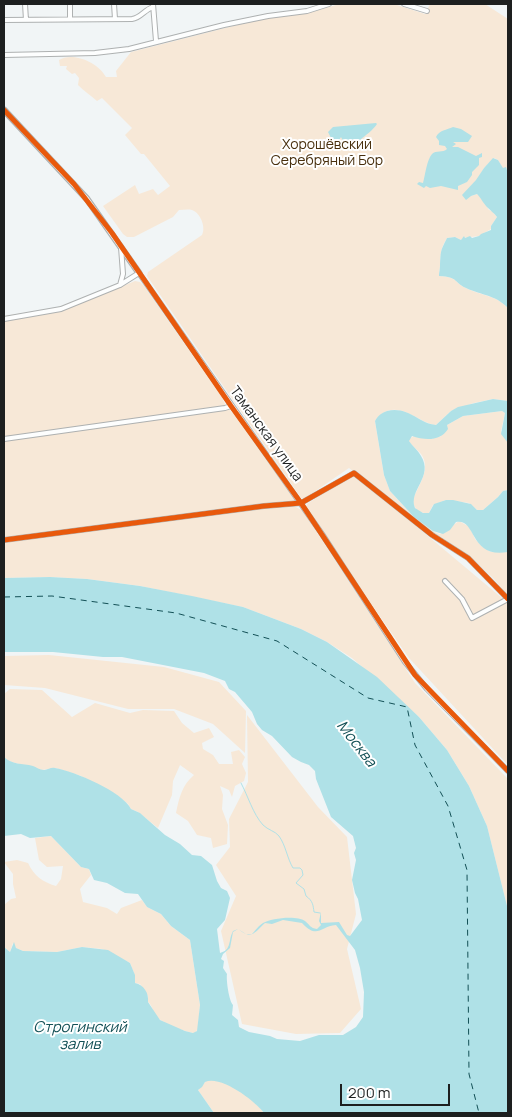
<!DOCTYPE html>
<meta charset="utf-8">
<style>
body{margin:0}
#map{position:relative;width:512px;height:1117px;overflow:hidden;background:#f1f5f6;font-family:Manrope,sans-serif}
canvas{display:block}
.frame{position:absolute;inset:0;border:5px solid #1d1f1f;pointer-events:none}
.scale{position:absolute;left:340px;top:1084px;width:110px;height:22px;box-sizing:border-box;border:2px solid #1d1f1f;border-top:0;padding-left:6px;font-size:15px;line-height:18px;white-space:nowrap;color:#1d1f1f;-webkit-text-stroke:4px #fff;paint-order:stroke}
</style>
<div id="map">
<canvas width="512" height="1117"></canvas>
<div class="frame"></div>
<div class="scale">200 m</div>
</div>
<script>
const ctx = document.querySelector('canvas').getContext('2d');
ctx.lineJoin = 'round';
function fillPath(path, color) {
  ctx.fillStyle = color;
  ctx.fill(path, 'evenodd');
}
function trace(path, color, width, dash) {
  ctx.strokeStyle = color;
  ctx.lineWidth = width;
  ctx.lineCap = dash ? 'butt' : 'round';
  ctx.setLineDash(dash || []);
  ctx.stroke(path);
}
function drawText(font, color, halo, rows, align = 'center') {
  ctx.font = font + ' Manrope,sans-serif';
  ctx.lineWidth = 4;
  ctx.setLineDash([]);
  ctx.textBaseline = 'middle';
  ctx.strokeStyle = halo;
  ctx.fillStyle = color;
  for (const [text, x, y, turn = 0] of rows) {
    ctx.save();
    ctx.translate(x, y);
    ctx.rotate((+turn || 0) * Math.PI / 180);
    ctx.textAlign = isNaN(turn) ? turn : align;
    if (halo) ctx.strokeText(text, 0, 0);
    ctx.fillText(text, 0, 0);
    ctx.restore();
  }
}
const green = new Path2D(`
 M359 4H394L425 14 430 4H485L508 19V173L507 169 502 168 498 160 494 158 484 168 478 179 466 192 471 196 477 194 479 195 489 210 492 211 497 217 491 226V229L479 236 463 238 461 240 455 237 447 238C440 250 441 252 440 265 440 270 439 272 439 276 459 277 453 282 466 288 482 296 496 295 508 308V401L493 399 474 403 451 411 436 425C418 424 395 394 375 421L384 475 390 491 414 517 435 532 440 534 459 521 470 527 475 539 484 548 491 552H508V596L494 579 474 560 427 530 349 468 304 499 301 498 147 276 148 272 202 235C206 228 201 213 192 210 188 209 183 210 179 210L173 217 134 237H127L123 234 103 206 135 185 139 194 153 189 158 195 170 186 144 154H141L125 135 132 128 102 98 97 101C90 95 84 91 78 85L79 78 75 73 72 74 66 69 67 66H60L59 60C73 51 99 63 106 77H117L116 71 131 52 237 25 269 18 308 13 336 5Z
 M135 281 140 282 144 286 222 397C225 406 229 410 237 417L294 498V506L303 511 415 683 508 779V910L487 826 469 786 447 750 419 717 352 658 327 642 301 629 243 607 140 586 87 579 50 577 4 578V316L56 308 116 285 118 288Z
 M502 411 505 413 501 431 508 443V490L503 491 498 497 483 510H477L469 503 446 500 433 505 429 513C420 514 413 509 413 500 418 485 432 469 421 454 417 449 410 445 408 439L414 436 431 439 441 436 447 425 463 416Z
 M352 475H355L508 603V765L409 658 305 509 307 504Z
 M49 655 164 667 219 682 246 711 245 753 213 724 174 709H128L45 688 4 685V656Z
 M10 689 42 690 72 717 95 703 130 713 143 710 174 711 182 723 194 733 209 728 214 737 202 743 203 749 213 755 219 764H233L231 752 239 750 245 757 242 764 246 773 244 781 235 786 232 797 229 790 220 786 223 795 222 809 228 825 227 844 213 848 211 838 197 835 188 821 176 813C179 798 182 785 194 775L180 765 173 781 172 795 158 828 138 812 131 809 128 804 115 794 81 776 56 768 41 770 8 761 4 757V694Z
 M247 715 318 807 347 837 356 914 347 949 361 1009 340 1033 296 1034 242 1024 221 931 236 896 216 865 230 847 229 819 248 782Z
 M51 836 81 867 89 869 91 875 80 889 83 902 107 908 117 914 121 908 142 900 147 907 161 914 171 926 190 940 200 1005 198 1029 195 1033C187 1033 161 1023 156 1016 152 1011 153 1006 148 1002V996L140 984 135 983 134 973 130 963 102 949 82 947 57 952 23 951 16 948 13 943 10 952 4 947V905L11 899 16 898 13 884V874L4 862 17 860 28 863C34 876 43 882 56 886L61 879 63 866 47 867 39 860 35 838Z
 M207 1080C226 1078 253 1098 264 1113H214L198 1090Z`);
const water = new Path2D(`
 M376 123 377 124C373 130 366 135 360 140L354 139 349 143H344L341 137 338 142H333L328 132 333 127Z
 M453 127 461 129 472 136 468 142H453L456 144 452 147H458L476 156 482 153V157L479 158V165L472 172V175L467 182 458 186V190L441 186 430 188 426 186 424 188 417 184 419 182 423 183C425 176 427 159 432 154 436 150 443 153 447 149L445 146 439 145V141L436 137C439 130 447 130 453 127Z
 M493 158 498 160 503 168 506 167 508 173V308C494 294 483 296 466 288 453 282 459 277 439 276 439 272 440 270 440 265 441 250 440 252 447 238L455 237 461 240 464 236 465 238 470 236 472 238 479 236 481 234 491 230V226L497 217C494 213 491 211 488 208 483 203 481 198 477 194L471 196 466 200 462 195 476 180 484 168Z
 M493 399 508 401V443L501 434 505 413 502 411 463 416 447 425 448 429C440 442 424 440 412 436L409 441C413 447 418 450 421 456 434 477 408 490 415 508L423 513H429L434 504 446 500H453L471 504 477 510H483L498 497 503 491 508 490V552C469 559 477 518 456 522L450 530 443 534 433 531 414 517 390 491 384 475 375 421C378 415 382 413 387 411 409 406 419 424 436 425L451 411 458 407Z
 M50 577 87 579 140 586 192 596 243 607 301 629 327 642 377 677 419 717 447 750 469 786 487 826 508 910V1113H264C255 1101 221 1075 205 1082L202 1087 198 1090 214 1113H4V947L10 952 14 942 16 948 23 951 57 952 82 947 108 950 130 963 135 975V983C144 985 149 993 148 1002L160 1020 185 1031 193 1033 197 1031 200 1005 190 940 171 926 161 914 147 907 138 894 125 893 107 883 94 880 89 869 81 867 51 836 30 838 21 834 4 836V757C12 765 22 763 33 766 36 767 40 770 44 770 48 770 51 767 55 768 74 771 123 792 131 809L140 813 165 835 180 844 192 855 201 856 212 865 217 881 221 888 227 891 230 898 225 920 217 929 220 953C232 950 228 940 233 931L238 929 246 934H252C256 930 258 926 263 923 271 918 297 915 305 921 310 925 310 928 317 929L321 925 319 921 321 912V923L339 922 347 935 350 936 362 920 358 899 355 893 352 880 356 860 354 853 356 848 353 836 331 817 316 779 315 771 309 765 301 762 292 757 272 736 262 730 257 724 252 712 235 692 229 689 225 681 204 673 122 657H103L53 652H4V578ZM283 920 302 923C318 940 320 926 336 925L355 950 360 968 364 992 363 1017 356 1027 343 1035H319L300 1041 277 1039 270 1036 249 1032 239 1027 238 1020 232 1015 233 1005C229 1001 226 980 227 974L223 968 224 961 221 959 223 954 230 948 233 932 238 929C252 940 254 933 265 923L272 924Z`);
const stream = new Path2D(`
 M241 783C248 796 253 814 263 825 268 830 275 831 279 836 286 846 287 858 293 868H300L302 870 303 875 296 883 304 889 306 896C313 901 313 905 314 912L320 913`);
const ferry = new Path2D(`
 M4 597 52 596 176 613 277 641 368 698 407 707 415 745 448 806 467 870 469 1074 479 1113`);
const minor = new Path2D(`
 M25 4 26 20
 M70 4V19
 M114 4 115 19
 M153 4 156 41
 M404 4 427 11
 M4 20 132 19C141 18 144 10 153 7
 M4 55 95 53 129 49 224 25 268 16 307 11 329 4
 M120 285 123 274 121 247
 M4 319 61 309 120 285 139 273 322 534 405 662 427 689 508 771
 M4 439 225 408 231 406
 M4 540 264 506 301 503 354 473 432 535 468 558 508 599
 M445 581 462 599 472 618 508 599`);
const tertiary = new Path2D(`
 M4 110 87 199 139 273`);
const cycleway = new Path2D(`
 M4 110 74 184 112 233 231 406 301 503 415 675 508 771
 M4 540 264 506 301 503 354 473 432 535 468 558 508 599`);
const parkNames = [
 ["Хорошёвский",327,145],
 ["Серебряный Бор",327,161]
];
const streetNames = [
 ["Таманская улица",266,434,54]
];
const waterNames = [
 ["Москва",356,744,52],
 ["Строгинский",80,1028],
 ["залив",80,1045]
];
fillPath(green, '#f7e8d7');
fillPath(water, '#afe1e7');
trace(stream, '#afe1e7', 1);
trace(ferry, '#135056', 1, [6, 5]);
trace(minor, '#aeb1b1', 6);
trace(tertiary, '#aeb1b1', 7);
trace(minor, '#fdfefe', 4);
trace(tertiary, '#fdfefe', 4.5);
trace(cycleway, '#e8590c', 5);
drawText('14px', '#482f0d', '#fff', parkNames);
drawText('14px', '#1d1f1f', '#fff', streetNames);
drawText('italic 15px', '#135056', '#fff', waterNames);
</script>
